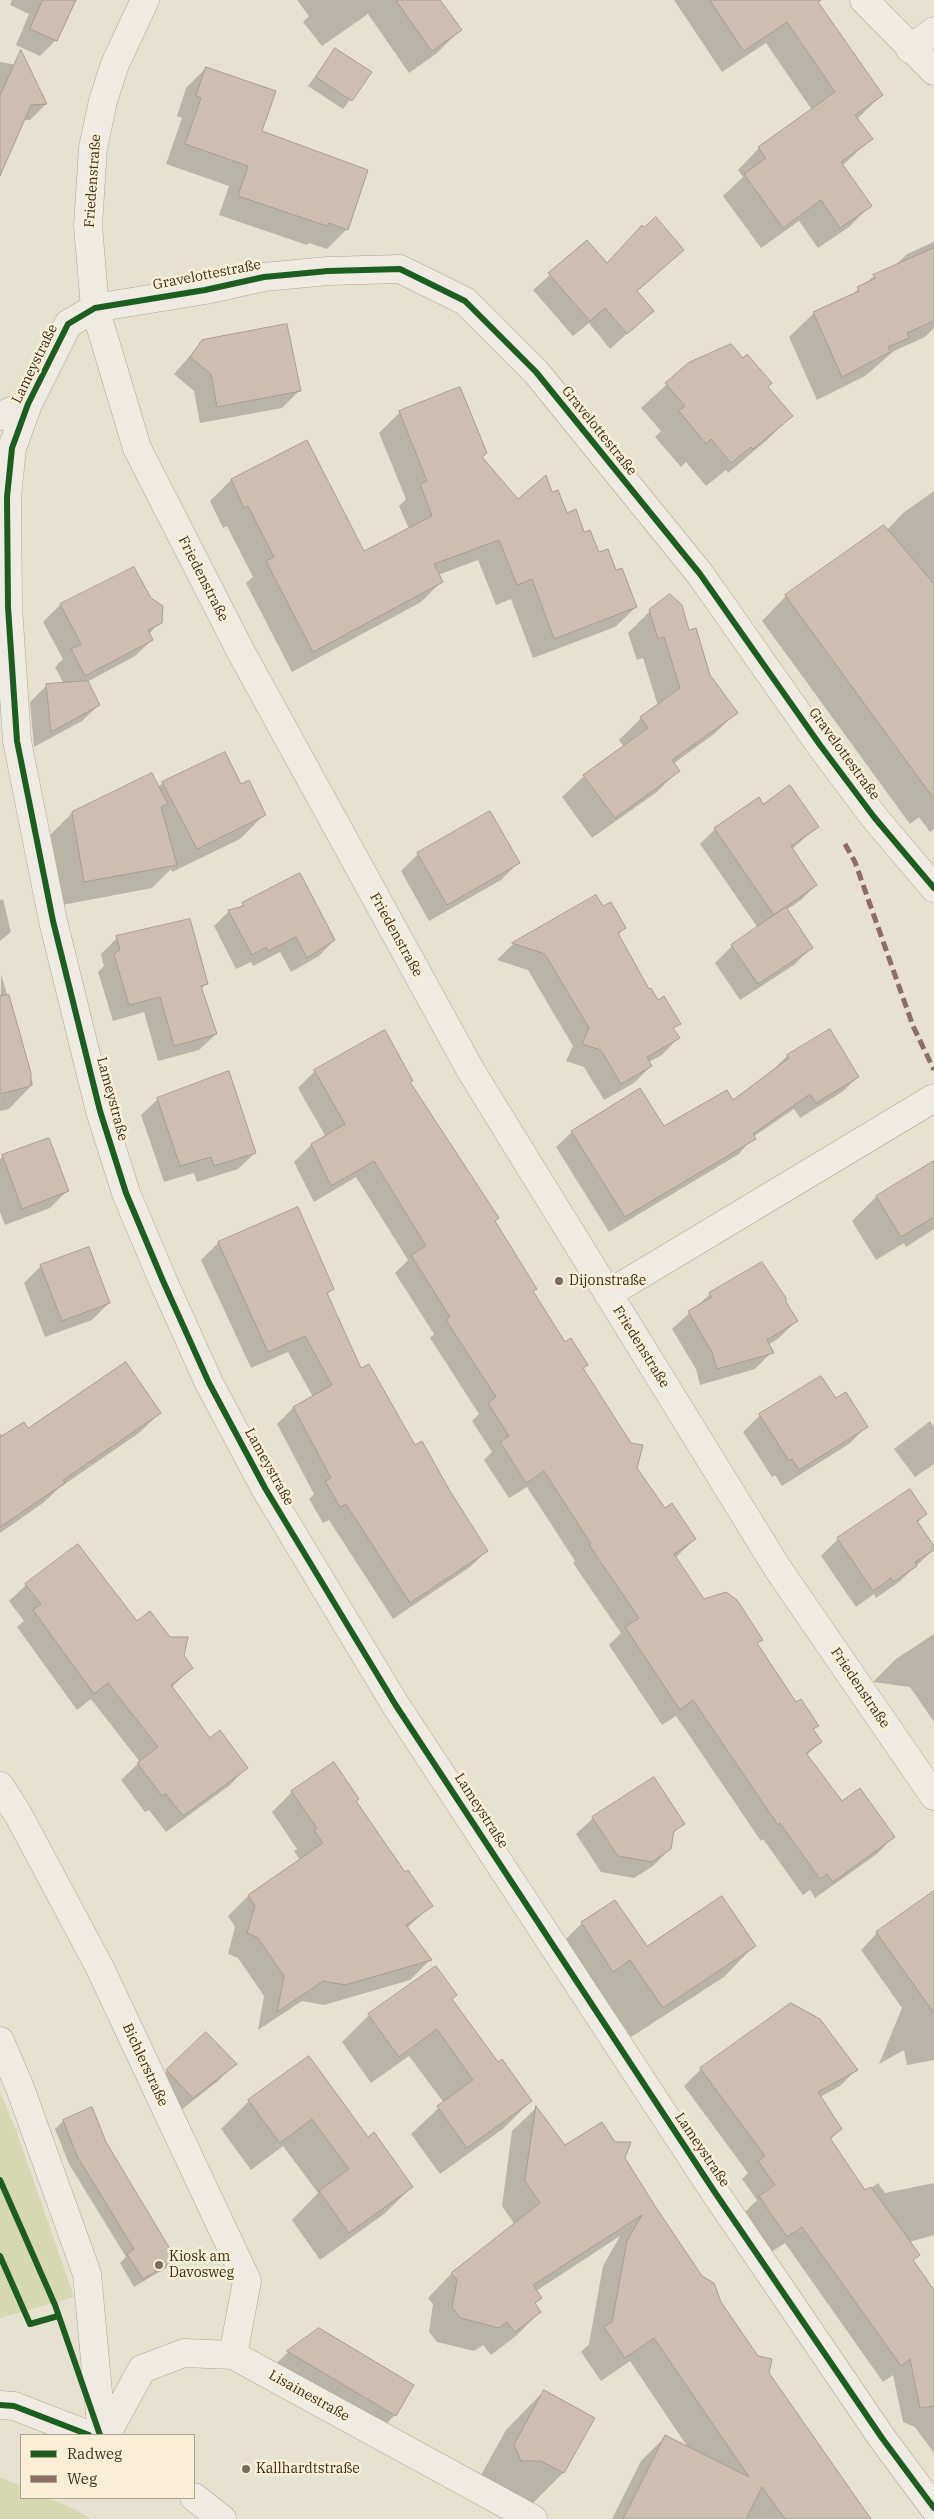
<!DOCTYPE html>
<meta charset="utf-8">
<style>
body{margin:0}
#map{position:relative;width:934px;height:2519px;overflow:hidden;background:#e7e1d0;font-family:"IBM Plex Serif",serif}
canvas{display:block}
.legend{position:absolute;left:20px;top:2434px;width:175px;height:65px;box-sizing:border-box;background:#f8efd6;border:1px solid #ada28d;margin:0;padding:6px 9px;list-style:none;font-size:15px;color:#3d2e1f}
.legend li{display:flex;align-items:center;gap:10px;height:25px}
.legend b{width:25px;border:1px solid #ada28d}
</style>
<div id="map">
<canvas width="934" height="2519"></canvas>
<ul class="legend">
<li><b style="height:6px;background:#1b5e20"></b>Radweg</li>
<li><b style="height:6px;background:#8d6e63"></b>Weg</li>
</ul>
</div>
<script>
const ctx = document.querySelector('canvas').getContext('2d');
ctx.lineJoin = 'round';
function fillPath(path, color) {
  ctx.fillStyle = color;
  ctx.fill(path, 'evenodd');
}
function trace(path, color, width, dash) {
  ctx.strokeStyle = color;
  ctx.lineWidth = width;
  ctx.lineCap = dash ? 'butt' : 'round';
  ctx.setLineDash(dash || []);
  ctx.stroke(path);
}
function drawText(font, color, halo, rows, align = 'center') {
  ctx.font = font + ' "IBM Plex Serif",serif';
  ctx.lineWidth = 5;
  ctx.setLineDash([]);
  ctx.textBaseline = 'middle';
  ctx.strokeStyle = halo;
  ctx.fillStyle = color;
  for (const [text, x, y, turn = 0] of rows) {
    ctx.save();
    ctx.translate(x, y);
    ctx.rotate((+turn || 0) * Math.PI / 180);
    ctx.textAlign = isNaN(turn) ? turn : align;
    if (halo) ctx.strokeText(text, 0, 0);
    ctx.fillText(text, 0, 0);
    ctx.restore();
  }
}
const green = new Path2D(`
 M0 2092 16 2130 74 2297 0 2318Z
 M0 2477 21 2486V2498C56 2498 61 2501 91 2519H0Z`);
const shadow = new Path2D(`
 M12 0H75L56 40 40 56 16 45 29 14 10 5Z
 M297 0H439L460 30 437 53 409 73 368 14 322 46 303 22 309 16Z
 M674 0H816L882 95 857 119 871 139 842 166 870 206 849 227 818 248 799 221 761 248 723 196 743 177 738 170 759 148 812 110 766 43 722 72Z
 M335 50 370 73 343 109 308 86Z
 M0 62 28 67 46 104 30 120H23L0 155Z
 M206 68 347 229 327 249 309 243 307 245 219 215 229 186 166 164 182 118 177 116 186 88Z
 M587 242 607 265 683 250 636 292 652 311 610 349 589 323 573 336 533 290Z
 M934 242V328L925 337 894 351 865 376 817 400 789 337 814 313 849 297 874 276 893 268 907 254Z
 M203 341 299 391 282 408 200 423 194 391 174 374Z
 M689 364 766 387 791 416 767 440 728 473 726 470 706 486 686 462 681 467 655 437 661 431 641 408Z
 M400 412 481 457 518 500 552 494 598 554 616 572 636 607 615 627 533 658 511 599 496 605 478 560 438 575 442 581 421 602 292 672 246 583 253 577 227 526 223 528 210 501 231 480 307 442 363 552 409 529 399 506 406 499 379 433Z
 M934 491V829L930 832 919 817 910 824 762 621 786 596 883 526 887 530 903 513Z
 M133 568 160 622 149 634 152 640 135 656 87 682 99 705 82 721 34 747 30 702 47 685 64 684 55 667 63 659 43 622 60 605Z
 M650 611 689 632 709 676 736 713 714 734 673 764 678 771 657 792 592 838 562 797 584 776 624 747 619 740 641 718 658 706 643 658 637 660 628 633Z
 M163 783 241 786 264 815 240 839 172 872 171 869 152 888 62 905 49 836 72 813 158 787Z
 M762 805 817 827 792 849 816 885 801 900 786 910 811 948 794 965 740 1000 715 963 732 946 758 928 700 844 715 829Z
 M418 854 518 863 501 880 429 921 401 871Z
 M596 896 603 908 624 928 618 935 649 991 679 1023 673 1029 678 1038 662 1055 649 1062 651 1066 634 1083 604 1100 584 1067 566 1061 573 1046 528 970 497 960 513 944Z
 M3 899 11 932 0 941V900Z
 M243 904 334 940 319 956 291 972 280 952 253 966 251 962 236 969 214 926 229 911 238 909Z
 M117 938 206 984 201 989 216 1034 199 1050 158 1061 144 1012 113 1021 98 972 104 966 101 954Z
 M1 974 33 1084 9 1109 0 1111Z
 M830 1030 858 1077 842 1092 800 1118 794 1109 753 1137 739 1154 609 1232 556 1147 572 1132 664 1128 732 1101 772 1071 787 1056Z
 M315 1071 412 1080 409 1083 536 1289 532 1292 564 1343 586 1365 582 1369 636 1468 664 1510 695 1539 675 1558 704 1600 761 1639 756 1644 796 1703 816 1726 813 1730 821 1741 806 1756 842 1803 893 1837 877 1854 815 1898 810 1890 803 1895 763 1839 761 1841 676 1716 662 1725 609 1645 621 1633 573 1563 575 1561 527 1487 509 1498 484 1460 492 1452 472 1421 479 1414 430 1338 434 1334 395 1273 408 1260 356 1177 314 1202 294 1162 311 1145 326 1137 298 1088Z
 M158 1099 255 1153 238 1169 197 1182 194 1173 164 1182 141 1115Z
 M3 1156 67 1191 50 1208 5 1225 0 1212V1159Z
 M934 1162V1229L906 1247 904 1243 876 1260 852 1221 876 1197Z
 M297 1209 332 1289 327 1295 360 1370 449 1492 487 1551 470 1567 393 1619 329 1520 323 1523 309 1499 314 1494 277 1424 293 1408 313 1397 288 1352 251 1368 201 1260 218 1243Z
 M41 1266 109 1303 92 1320 45 1337 24 1283Z
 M710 1294 785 1302 796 1321 779 1338 768 1345 772 1352 755 1369 700 1385 696 1369 672 1329Z
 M835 1400 866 1427 849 1444 782 1486 775 1475 772 1477 743 1432 760 1415Z
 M160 1413 139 1433 59 1488 43 1503 0 1533V1433L3 1437 28 1430Z
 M930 1421 934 1427V1464L915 1477 894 1449Z
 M926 1514 917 1523 934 1549 899 1582 876 1598 874 1594 856 1607 821 1556 838 1539Z
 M26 1585 137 1623 169 1638 192 1668 172 1687 210 1739 246 1768 230 1785 166 1832 149 1810 145 1812 121 1780 140 1762 91 1699 77 1710 17 1627 24 1621 9 1601Z
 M934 1634V1722L910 1687 873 1682 896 1659Z
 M292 1792 355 1801 404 1874 431 1906 407 1928 430 1960 410 1980 324 2005 302 2001 258 2030 264 1996 238 1958 228 1954 235 1927 228 1916 248 1896 300 1860 294 1851 297 1849 272 1812Z
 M593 1818 683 1824 672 1834 670 1849 653 1866 634 1878 601 1872 576 1834Z
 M934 1896V2060L907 2065 904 2050 879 2064 902 2008 861 1950 877 1933 923 1900Z
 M615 1902 646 1948 754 1946 724 1977 631 2037 599 1990 581 2002 551 1954 582 1923Z
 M435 1967 451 2000 498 2064 531 2101 504 2128 440 2174 411 2134 444 2103 409 2056 371 2083 342 2042 369 2015Z
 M309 2058 368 2138 412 2187 384 2214 320 2260 292 2220 318 2193 283 2146 251 2170 221 2129 249 2101Z
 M235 2064 218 2081 176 2114 150 2087 167 2071Z
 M701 2069 856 2070 840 2086 820 2097 841 2129 830 2140 865 2192 878 2183 885 2193 934 2183V2235L909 2242 918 2255 912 2261 934 2292V2453L915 2427 903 2422 893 2375 883 2382 785 2243 770 2253 743 2214 757 2200 742 2179 748 2173 684 2086Z
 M536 2108 564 2147 624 2158 654 2206 869 2519H612L641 2461 665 2437 689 2449 630 2361 601 2381 581 2352 589 2344 603 2266 620 2236 536 2291 541 2298 534 2304 540 2312 516 2336 491 2355 483 2345 474 2351 437 2342 429 2332 433 2304 428 2298 452 2273 515 2225 502 2206 512 2131Z
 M91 2109 105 2142 174 2259 166 2268 134 2287 120 2263 126 2257 69 2164 55 2129 63 2121Z
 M319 2329 395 2415 378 2432 272 2368 288 2352Z
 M544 2391 594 2418 563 2473 525 2511 476 2484 506 2430Z`);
const building = new Path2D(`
 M43 0H76L57 41 30 29Z
 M396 0H440L462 30 432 51Z
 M710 0H821L818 2 883 95 855 115 873 139 841 162 872 206 840 228 821 200 783 228 744 174 766 158 758 147 835 92 787 22 744 51Z
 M335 48 372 72 352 101 316 77Z
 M21 50 47 104 31 105 0 176V96Z
 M206 67 276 91 262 131 368 170 348 230 329 223 327 226 238 196 248 166 185 144 201 98 196 96Z
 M656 217 684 250 637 291 654 311 627 334 605 308 590 321 548 273 587 240 607 263 642 225 644 227Z
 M934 248V321L907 333 909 338 888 347 890 352 842 377 813 312 859 291 857 287 876 278 873 275Z
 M287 324 301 391 217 407 211 374 190 357 202 340Z
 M731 344 743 358 747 354 772 383 768 387 793 416 753 449 751 447 731 463 711 439 706 444 679 411 685 406 665 383 688 363Z
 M460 387 487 453 482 457 518 499 546 475 552 492 558 490 567 513 576 509 584 532 590 530 599 552 608 549 616 570 622 568 637 607 554 639 532 579 517 585 499 540 434 564 443 582 313 652 266 561 274 557 248 506 244 508 231 479 307 440 364 551 432 516 420 484 427 481 399 411Z
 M884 525 934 584V799L785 595Z
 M134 567 151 598 163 606 162 623 148 630 153 640 85 676 71 649 81 644 60 604Z
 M670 594 682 605 689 630 696 628 710 675 738 713 672 760 680 771 615 818 583 775 648 728 640 717 680 688 664 637 658 639 649 610Z
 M88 681 100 705 51 732 46 684Z
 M225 752 241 784 249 780 266 815 197 849 162 782Z
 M152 773 168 804 161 807 177 865 84 882 72 812Z
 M790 785 819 827 791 846 817 885 774 915 714 828 759 797 763 804Z
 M490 811 520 863 447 905 417 853Z
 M300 873 335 940 307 958 296 937 268 951 266 947 252 955 228 910 244 906 242 903Z
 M596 895 603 906 611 902 626 928 618 933 649 989 651 988 658 1000 664 996 681 1024 673 1028 680 1038 647 1057 652 1066 621 1084 601 1050 582 1044 589 1028 545 954 512 943Z
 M786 907 813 948 758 984 731 945Z
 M190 919 208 984 201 986 217 1034 174 1046 160 997 129 1005 114 955 120 949 116 936Z
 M9 995 31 1073V1086L0 1094V996Z
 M830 1029 859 1077 816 1103 810 1094 753 1134 756 1139 625 1217 571 1131 640 1088 664 1126 727 1090 733 1100 789 1058 787 1055Z
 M385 1030 413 1081 410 1082 499 1218 495 1221 537 1289 533 1291 565 1342 571 1338 588 1365 583 1368 631 1443 643 1445 637 1468 665 1508 672 1503 696 1539 674 1554 704 1599 726 1592 737 1600 763 1640 757 1643 796 1702 801 1699 819 1726 813 1729 822 1742 806 1753 842 1801 860 1788 895 1837 833 1882 827 1874 820 1879 780 1823 778 1825 693 1700 680 1710 625 1627 639 1618 589 1545 591 1544 544 1471 526 1483 500 1442 509 1436 488 1403 496 1397 446 1320 450 1317 411 1255 426 1246 374 1161 331 1186 311 1144 345 1124 314 1070Z
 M229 1071 256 1153 214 1166 211 1157 180 1166 157 1098Z
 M49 1138 69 1191 22 1209 2 1155Z
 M934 1161V1217L901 1237 876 1196Z
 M298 1207 334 1289 327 1293 361 1368 369 1364 415 1445 422 1441 450 1491 488 1551 410 1603 346 1504 340 1507 325 1481 331 1478 293 1407 332 1385 305 1336 268 1352 218 1242Z
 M89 1247 110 1303 62 1321 40 1265Z
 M762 1262 786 1298V1302L798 1321 767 1340 774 1353 717 1369 712 1352 688 1311 712 1297 709 1293Z
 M126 1362 161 1413 63 1480 65 1483 0 1527V1437L24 1422 28 1428Z
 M821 1376 836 1398 846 1392 868 1427 799 1470 792 1459 789 1461 759 1414Z
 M910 1489 927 1514 917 1521 934 1546V1550L915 1562 917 1566 893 1582 891 1578 873 1591 837 1538Z
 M78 1544 137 1621 150 1611 170 1637H188L184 1655 193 1668 171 1685 210 1738 220 1730 248 1768 183 1816 166 1794 162 1796 137 1763 158 1747 108 1683 94 1694 33 1610 41 1604 25 1584Z
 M334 1762 359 1799 356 1801 405 1872 408 1870 433 1906 406 1925 432 1960 345 1985 323 1981 277 2012 284 1976 258 1938 247 1933 255 1906 248 1895 323 1843 314 1830 317 1828 291 1791Z
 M654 1777 685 1824 674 1831 671 1849 652 1862 618 1856 592 1817Z
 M934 1891V2013L876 1932Z
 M722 1896 756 1946 663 2008 630 1960 613 1972 581 1922 615 1900 647 1946Z
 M436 1966 457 1995 452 1999 498 2062 502 2059 532 2101 467 2148 437 2106 473 2080 437 2029 399 2057 368 2014Z
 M791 2003 820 2019 858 2070 818 2092 842 2129 830 2138 865 2190 871 2187 920 2255 913 2260 934 2290V2406L920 2408 910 2359 901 2366 802 2227 787 2237 759 2196 775 2185 758 2161 765 2156 700 2068Z
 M206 2032 237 2064 193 2098 166 2070Z
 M309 2056 368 2137 374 2132 413 2187 349 2233 319 2191 349 2169 312 2119 280 2143 248 2100Z
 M536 2106 565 2145 602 2122 615 2142H631L625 2158 655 2206 702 2276 714 2283 721 2302 758 2356 772 2359 769 2373 871 2519H785L762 2487 746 2519H623L665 2435 749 2477 654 2338 625 2358 604 2327 612 2322 627 2241 642 2215 533 2285 542 2298 535 2303 541 2312 515 2332 507 2322 499 2328 461 2318 452 2308 457 2280 451 2273 540 2203 525 2181Z
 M92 2107 106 2142 176 2259 143 2279 127 2254 134 2249 77 2156 63 2120Z
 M319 2328 414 2385 396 2416 287 2351Z
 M544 2390 595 2418 564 2473 541 2461H521L514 2445Z`);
const minor = new Path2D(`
 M145 0 115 64 103 101 93 148 88 226 95 308 137 448 241 652 471 1071 778 1569 934 1796
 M864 0 934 71
 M910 49 934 31
 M0 416 28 404
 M934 888 874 817 820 745 700 574 536 372 465 301 400 269 328 271 264 277 205 290 95 308 68 324 28 404 12 448 7 497 8 607 17 741 53 921 100 1111 126 1193 163 1281 209 1383 265 1488 395 1704 714 2191 882 2438 934 2508
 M608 1294 934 1098
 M0 1786 19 1816 100 1968 247 2281 233 2355
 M0 2041 20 2088 87 2274 102 2435
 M0 2405 14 2406 89 2435
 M106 2435 142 2369 184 2353 233 2355 533 2519
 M194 2497 222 2519`);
const quiet = new Path2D(`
 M845 844 855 862 913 1026 934 1070`);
const cycleway = new Path2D(`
 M934 888 874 817 820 745 700 574 536 372 465 301 400 269 328 271 264 277 205 290 95 308 68 324 28 404 12 448 7 497 8 607 17 741 53 921 100 1111 126 1193 163 1281 209 1383 265 1488 395 1704 714 2191 882 2438 934 2508
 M0 2180 55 2305 100 2435
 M0 2256 30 2324 58 2316
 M0 2405 14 2406 89 2435`);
const markers = [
 [559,1281,5,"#786d5d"],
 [159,2265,5,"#786d5d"],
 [246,2469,5,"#786d5d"]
];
const streetNames = [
 ["Friedenstraße",93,181,-86],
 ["Gravelottestraße",207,275,-11],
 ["Lameystraße",35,364,-64],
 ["Gravelottestraße",599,431,51],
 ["Friedenstraße",203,579,63],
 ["Gravelottestraße",844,754,54],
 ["Friedenstraße",396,935,61],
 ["Lameystraße",112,1099,75],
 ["Friedenstraße",641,1347,58],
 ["Lameystraße",269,1467,61],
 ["Friedenstraße",860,1688,56],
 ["Lameystraße",481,1811,57],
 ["Bichlerstraße",145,2065,65],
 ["Lameystraße",702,2150,56],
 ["Lisainestraße",309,2396,29]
];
const poiNames = [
 ["Dijonstraße",569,1281],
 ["Kiosk am",169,2257],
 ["Davosweg",169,2273],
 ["Kallhardtstraße",256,2469]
];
fillPath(green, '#d6d8b2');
fillPath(shadow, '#0003');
fillPath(building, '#ccbfb0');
trace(building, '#a89d8f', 1);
trace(minor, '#aca698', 29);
trace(minor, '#efebe2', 28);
trace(quiet, '#8d6e63', 5, [10, 5]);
trace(cycleway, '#1b5e20', 6);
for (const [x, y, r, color] of markers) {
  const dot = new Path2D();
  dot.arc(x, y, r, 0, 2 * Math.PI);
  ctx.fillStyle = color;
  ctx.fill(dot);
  trace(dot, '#f8efd6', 2);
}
drawText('14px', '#3d2e1f', '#f8efd6', streetNames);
drawText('14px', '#3d2e1f', '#f8efd6', poiNames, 'left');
</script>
